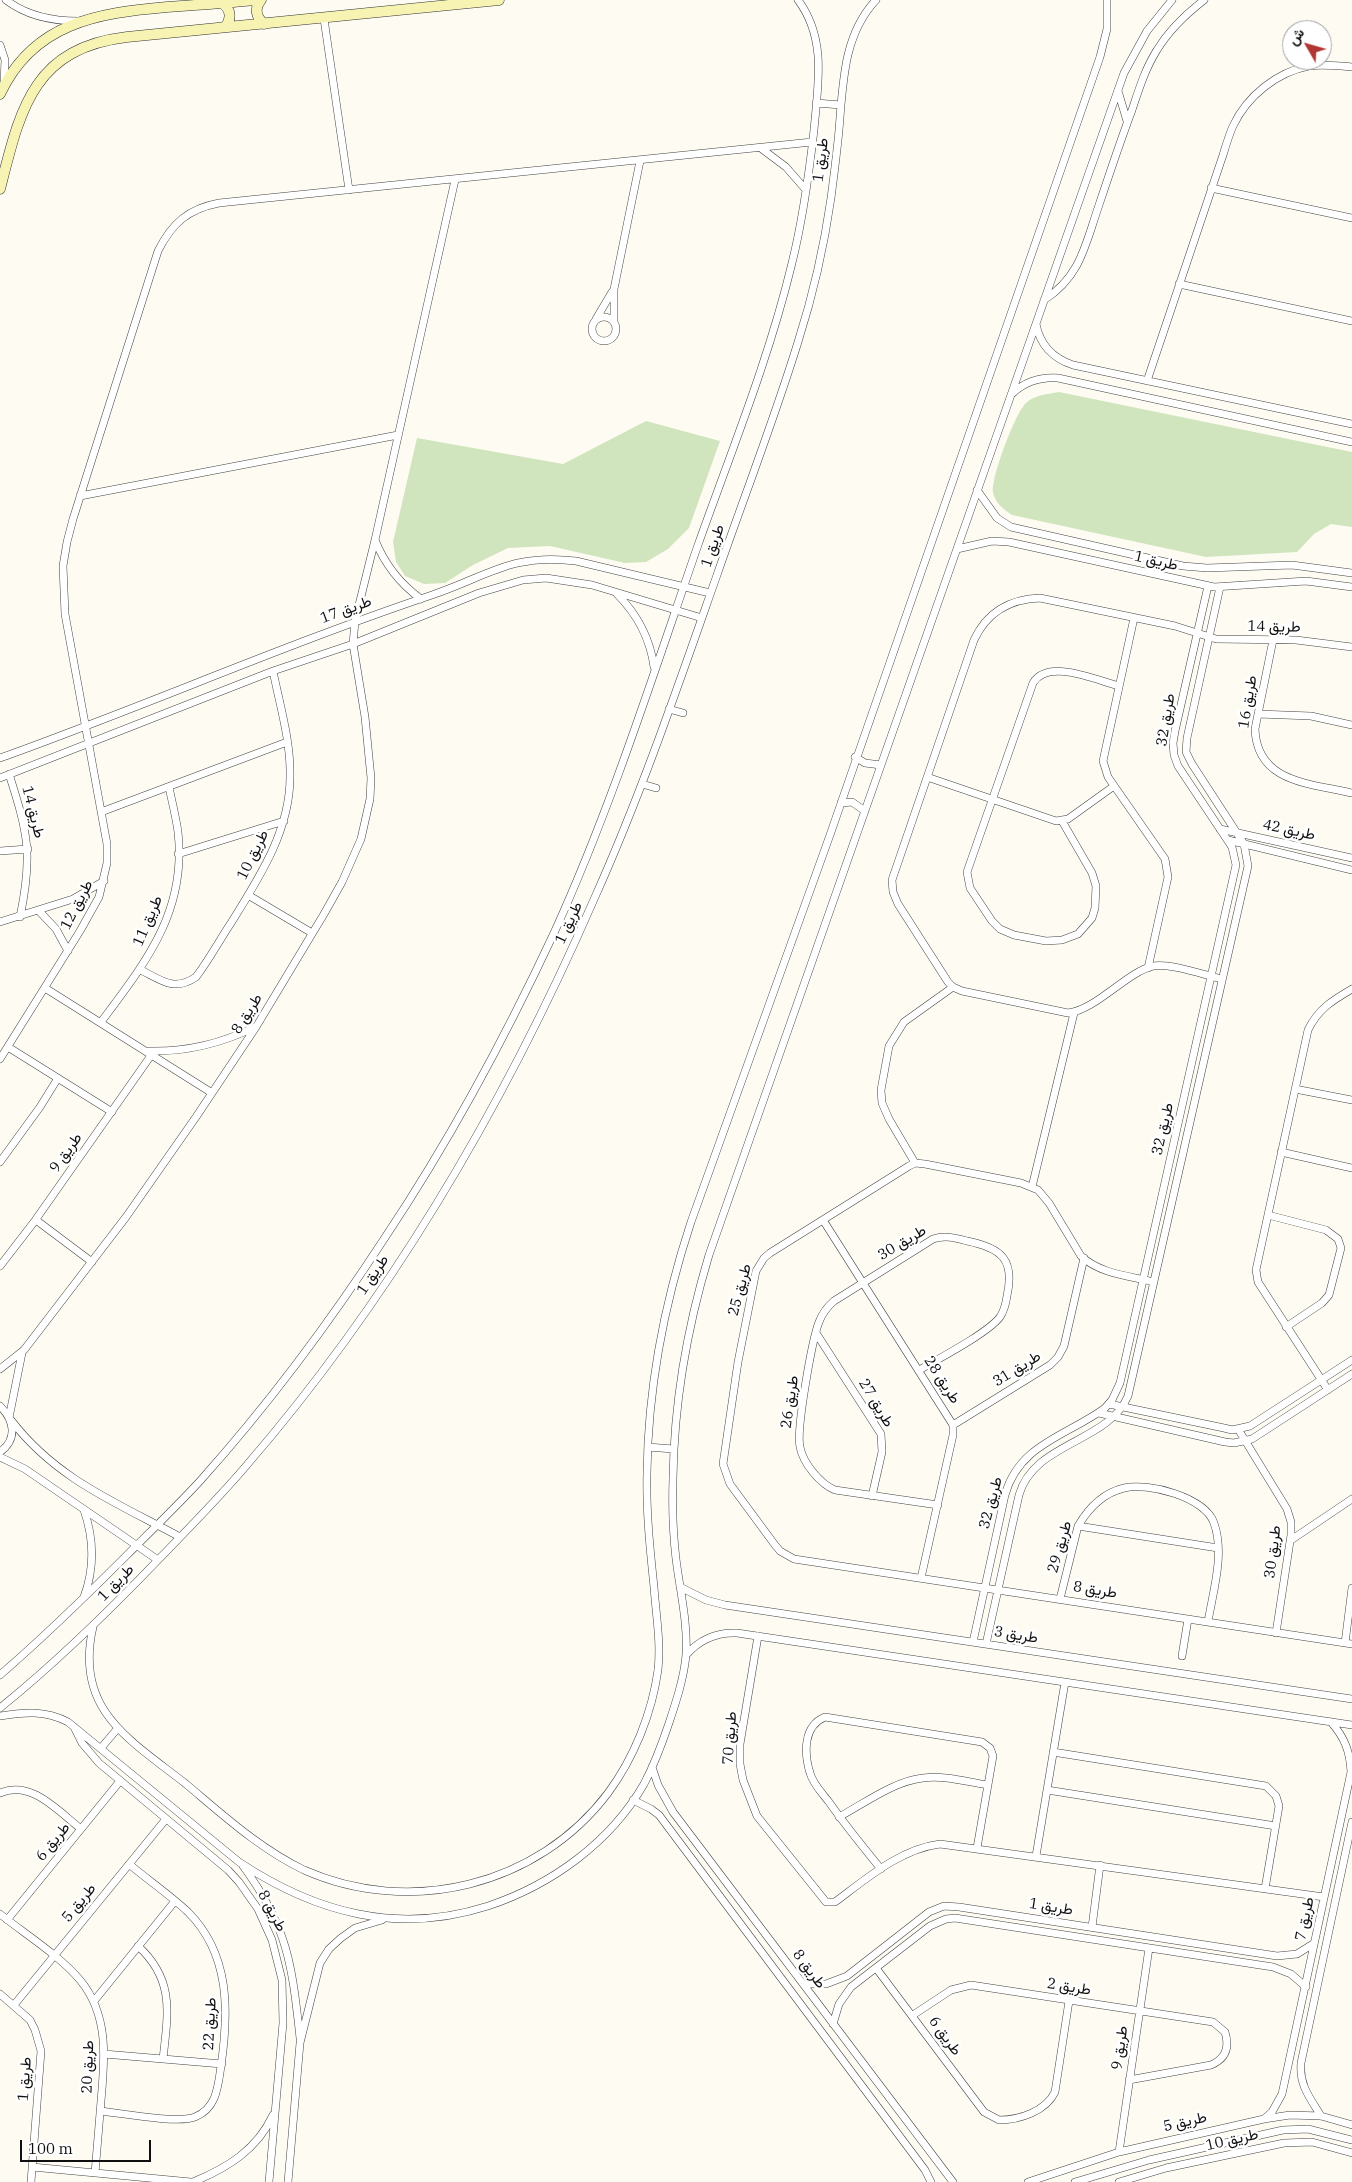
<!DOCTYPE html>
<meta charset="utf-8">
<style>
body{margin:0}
#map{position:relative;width:1352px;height:2182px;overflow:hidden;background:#fefcf2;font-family:"IBM Plex Serif",Vazirmatn,serif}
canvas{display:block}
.north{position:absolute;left:1282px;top:20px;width:50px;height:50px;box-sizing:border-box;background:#fff;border:1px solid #9f9f9f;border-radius:50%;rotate:308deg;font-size:14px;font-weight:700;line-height:20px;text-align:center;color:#0f0f0f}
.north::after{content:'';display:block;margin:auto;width:18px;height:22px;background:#b13734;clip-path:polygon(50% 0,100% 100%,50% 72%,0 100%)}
.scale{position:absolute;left:20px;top:2140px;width:131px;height:22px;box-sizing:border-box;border:2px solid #0f0f0f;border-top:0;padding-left:6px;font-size:15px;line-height:18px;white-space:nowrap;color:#0f0f0f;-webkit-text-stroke:4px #fff;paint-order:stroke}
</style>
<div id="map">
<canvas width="1352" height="2182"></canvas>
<div class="north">ش</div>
<div class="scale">100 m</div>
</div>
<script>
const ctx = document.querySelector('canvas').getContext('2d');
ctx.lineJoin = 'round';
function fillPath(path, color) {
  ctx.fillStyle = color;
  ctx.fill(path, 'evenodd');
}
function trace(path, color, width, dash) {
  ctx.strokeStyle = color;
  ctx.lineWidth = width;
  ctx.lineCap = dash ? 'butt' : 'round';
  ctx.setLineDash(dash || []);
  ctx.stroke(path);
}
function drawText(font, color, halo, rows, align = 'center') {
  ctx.font = font + ' "IBM Plex Serif",Vazirmatn,serif';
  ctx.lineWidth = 5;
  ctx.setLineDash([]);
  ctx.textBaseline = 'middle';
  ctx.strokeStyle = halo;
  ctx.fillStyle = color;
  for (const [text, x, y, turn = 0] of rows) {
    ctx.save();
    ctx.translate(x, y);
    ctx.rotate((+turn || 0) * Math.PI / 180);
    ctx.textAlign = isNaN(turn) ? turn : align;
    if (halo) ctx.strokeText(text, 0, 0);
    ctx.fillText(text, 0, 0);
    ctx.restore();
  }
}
const green = new Path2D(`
 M1059 392 1352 452V527L1331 524 1314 534 1297 552 1206 557 1012 515C1003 509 995 503 993 492 991 478 1015 413 1026 403 1034 395 1048 394 1059 392Z
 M646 421 720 441 689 528 668 549 646 562 625 563 550 546 508 548 473 565 445 583 424 584 405 576 396 562 393 542 417 438 563 464Z`);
const street = new Path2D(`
 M6 0C27 16 52 21 78 21
 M324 19 349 190
 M0 45 5 60 4 83
 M1118 91 1127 121
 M816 103 841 105
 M762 149 786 167 806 190
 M1211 188 1352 218
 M1179 284 1352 321
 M1044 300C1080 277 1085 246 1098 208 1109 175 1120 142 1132 110 1139 89 1145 69 1157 50 1169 30 1186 14 1204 0
 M592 329a12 12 0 1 1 24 0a12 12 0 1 1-24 0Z
 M596 319 612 292
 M614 322V289L640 161
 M1036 324C1040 345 1052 358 1073 365L1352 424
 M1147 381 1223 155C1226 145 1229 135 1233 126 1247 96 1277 72 1309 66 1323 64 1338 66 1352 67
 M1013 393C1026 381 1040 377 1058 378L1352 442
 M977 490 997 518 1011 527 1183 566 1207 568 1292 565 1352 573
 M80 496 398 435
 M375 540C385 565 399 583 421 599
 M957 549 992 541 1009 542 1214 587 1306 581 1352 587
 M617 594C638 615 650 638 654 667
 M1134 618 1103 761 1108 777 1165 859 1168 877 1148 968
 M1273 640 1255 729C1257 783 1310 783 1352 793
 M669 709 683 713
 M1258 714 1311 716 1352 725
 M855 757 865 763 881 765
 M0 758C145 706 286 644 432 595 488 576 512 553 576 561L710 593
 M9 774C28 833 33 855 20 917
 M927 777 1056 821 1068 819 1114 786
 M0 778 273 671 353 644 479 593 523 580 546 578 592 585 702 618
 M642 784 656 788
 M841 803 852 802 865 811
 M101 812 287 742
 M1062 821 1092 873 1096 886 1095 908 1092 918 1078 934 1062 940 1046 941 1014 935 1000 929 992 921 970 888 967 872 1033 683C1048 658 1096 680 1119 686
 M1220 829 1352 858
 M1228 840 1352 870
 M0 851 28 849
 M178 854 284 821
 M248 895 312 933
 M39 911 56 929 68 951
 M0 922 73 899 104 881
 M141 970C161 980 174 992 196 977 209 960 219 941 231 923 259 878 290 831 290 777 291 742 280 706 273 671
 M1222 979C1204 975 1171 963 1153 966 1127 972 1096 1010 1068 1013L962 991 953 987 948 982 898 904 893 892 892 880 974 640C987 612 1010 599 1040 598L1175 626 1216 639 1296 640 1352 647
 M45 988 212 1093
 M101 1022C145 963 187 912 178 832 176 817 172 802 169 787
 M8 1047 112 1112
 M148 1051C187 1052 220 1044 255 1027
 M0 1059 80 931 99 897 107 863V844L65 614 63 566 67 542 73 519 158 251C172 223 188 209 219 203L812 142
 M1295 1089 1352 1100
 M1281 1152 1352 1168
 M0 1162 40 1107 58 1078
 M915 1163 889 1119 882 1103 881 1090 889 1046 904 1022 953 987
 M1032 1187 1074 1013
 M1268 1215 1326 1230 1338 1239 1341 1248 1329 1295 1322 1303 1286 1327
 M36 1220 92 1262
 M823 1220 953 1425V1435L921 1578
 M0 1266 34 1222 152 1054
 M1154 1282C1130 1276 1100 1274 1081 1256L1049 1203 1038 1190 1021 1183 925 1164 915 1163 909 1166 770 1253 764 1258 756 1271 738 1362 723 1464 730 1484 775 1545 780 1551 794 1559 1352 1644
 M816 1333 881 1434 882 1452 872 1496
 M0 1369 24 1350 126 1217 196 1117 256 1027 324 914 342 882 361 839 370 799 371 778 365 717 353 644 355 621 375 540 455 180
 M919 1370C938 1359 988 1333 1000 1317 1004 1311 1006 1303 1007 1296 1015 1260 1002 1248 967 1241 956 1238 945 1235 933 1239L834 1301C827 1307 822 1314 819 1322 812 1340 796 1430 800 1447 803 1463 820 1484 835 1490L938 1505
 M1328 1390 1258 1282 1256 1270 1308 1030C1318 1009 1333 1000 1352 989
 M1109 1404 1224 1428 1232 1430 1250 1426 1352 1360
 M0 1406C14 1420 18 1439 0 1452
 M1099 1413 1225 1442 1234 1443 1252 1439 1352 1374
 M9 1418 22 1353
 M11 1420C56 1479 117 1503 180 1537
 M953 1425 1050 1365 1058 1357 1064 1346 1084 1258
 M1238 1429 1287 1509 1291 1522V1535L1276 1633
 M648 1447 673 1449
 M0 1457 25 1469 158 1560
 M1078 1526 1218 1548
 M1291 1540 1352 1499
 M680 1587 706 1600 725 1605 1352 1699
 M84 1597C95 1567 94 1539 84 1510
 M1060 1599 1078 1526C1088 1509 1103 1493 1124 1488 1148 1482 1205 1497 1214 1523 1225 1554 1213 1591 1208 1622
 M93 1627C74 1710 129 1739 186 1784 223 1815 260 1849 304 1870 410 1917 538 1886 608 1793 634 1758 652 1713 658 1670 661 1642 656 1615 654 1587 650 1549 646 1511 647 1473 648 1387 664 1304 691 1222L830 835 1100 57 1107 29V0
 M758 1636 740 1744V1764L743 1780 757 1816 826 1902H835C866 1879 900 1849 940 1844L1324 1897
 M973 1642 1005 1495C1019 1444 1067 1436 1105 1408L1112 1400 1120 1383 1236 865 1232 847 1178 766 1174 755 1173 743 1175 731 1208 586
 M1345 1643 1352 1588
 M986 1644 1019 1495C1034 1442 1108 1443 1128 1396L1248 866 1244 844 1192 764 1186 752 1187 738 1220 587
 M686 1655C700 1639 716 1632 737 1633L1352 1725
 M1182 1656 1188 1619
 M0 1675C44 1637 85 1597 126 1556 151 1531 176 1507 200 1481 269 1404 330 1322 386 1236 450 1140 505 1038 554 933 611 808 653 675 698 545 731 452 769 359 792 263 803 219 809 174 814 130 818 84 827 39 798 0
 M0 1708C57 1662 108 1612 158 1560 188 1529 218 1499 246 1466 392 1297 506 1102 595 897 642 792 679 683 717 575 744 497 774 420 798 342 813 295 824 247 831 198 834 175 837 152 839 130 843 84 843 35 876 0
 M0 1716C24 1712 45 1710 68 1722L239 1862C316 1913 398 1935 488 1906 551 1885 610 1843 644 1784 654 1765 662 1744 669 1723 676 1702 684 1678 686 1655 688 1623 680 1591 676 1559 673 1533 672 1506 673 1479 674 1402 687 1328 709 1255L1124 73 1147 31 1172 0
 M74 1727 82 1743 99 1763 228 1870 239 1882 258 1909 272 1940 282 1980 283 2023 269 2182
 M101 1748 118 1728
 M1053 1752 1266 1786 1276 1796 1279 1806 1265 1889
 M652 1767 658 1785 673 1812 953 2182
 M1047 1790 1276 1826
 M0 1793C31 1779 59 1812 81 1829
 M633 1800 651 1809 659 1815 925 2170 931 2182
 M839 1817C865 1803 894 1781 923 1778 944 1775 967 1782 988 1785
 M1036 1856 1065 1682
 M243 1866C288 1927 292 1965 300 2038
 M881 1869C863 1847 845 1825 829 1802 822 1793 813 1784 810 1773 804 1753 803 1726 825 1717L982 1742 990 1748 993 1756 977 1848
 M0 1914C25 1934 60 1956 80 1980 109 2015 105 2058 101 2101 99 2125 97 2149 95 2173
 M7 1920 120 1781
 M1092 1927 1100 1865
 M138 1946C175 1980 168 2013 163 2059
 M876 1968 984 2112 999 2120C1020 2120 1046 2111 1055 2092L1069 2001
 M804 1984H826L847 1976 929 1912 944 1906 959 1907 1277 1956 1297 1954 1313 1944
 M0 1994 30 2020 35 2030 41 2051 31 2182
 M94 2001 175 1901
 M14 2005 166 1819
 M913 2015 951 1990 971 1985 1213 2022 1225 2032C1230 2048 1225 2059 1211 2065L1129 2080
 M833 2024 839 2004 851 1987 930 1926 946 1919 955 1918 1273 1967 1291 1974 1306 1987
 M104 2054 222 2064
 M100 2111C121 2113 177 2124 195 2117 217 2108 218 2086 221 2066 229 2011 230 1954 188 1912 170 1895 148 1880 129 1864
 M1321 2116C1310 2098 1299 2085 1301 2063L1352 1822
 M1264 2119 1272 2112 1282 2094 1351 1772C1350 1752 1345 1738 1331 1722
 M1119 2152 1149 1948
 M32 2167 191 2182
 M193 2182C227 2168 257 2150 273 2115
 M288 2182 300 2043 320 1963 329 1949 341 1938 355 1928 382 1920
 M1028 2182 1119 2152 1264 2119 1290 2115 1321 2116 1352 2125
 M1075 2182 1149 2160 1283 2130 1308 2129 1352 2140
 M1119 2182 1166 2168 1284 2143 1312 2142 1352 2153`);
const secondary = new Path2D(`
 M261 0C254 8 256 17 264 24
 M222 3C231 9 232 19 225 27
 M0 94C33 23 97 13 167 7 196 5 225 3 255 0
 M0 189C20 111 32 48 127 37L499 0`);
const streetNames = [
 ["طريق 1",821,160,-83],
 ["طريق 1",713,546,-71],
 ["طريق 1",1156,561,13],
 ["طريق 17",346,610,-20],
 ["طريق 14",1274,627,1],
 ["طريق 16",1248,702,-81],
 ["طريق 32",1166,720,-81],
 ["طريق 14",33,812,76],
 ["طريق 42",1289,830,12],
 ["طريق 10",253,855,-64],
 ["طريق 12",77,905,-63],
 ["طريق 11",148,921,-67],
 ["طريق 1",569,923,-65],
 ["طريق 8",247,1014,-58],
 ["طريق 32",1163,1129,-77],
 ["طريق 9",66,1153,-55],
 ["طريق 30",902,1243,-31],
 ["طريق 1",373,1275,-56],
 ["طريق 25",740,1290,-75],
 ["طريق 31",1017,1369,-32],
 ["طريق 28",942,1380,57],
 ["طريق 26",790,1402,-82],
 ["طريق 27",876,1403,59],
 ["طريق 32",991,1503,-75],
 ["طريق 29",1060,1547,-74],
 ["طريق 30",1273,1552,-83],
 ["طريق 1",116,1583,-46],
 ["طريق 8",1095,1590,9],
 ["طريق 3",1016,1635,9],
 ["طريق 70",730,1738,-86],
 ["طريق 6",53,1842,-51],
 ["طريق 5",79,1903,-51],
 ["طريق 1",1051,1907,9],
 ["طريق 8",272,1911,62],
 ["طريق 7",1305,1919,-78],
 ["طريق 8",809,1969,53],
 ["طريق 2",1069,1987,9],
 ["طريق 22",210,2024,-87],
 ["طريق 6",945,2036,54],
 ["طريق 9",1120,2048,-82],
 ["طريق 20",88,2067,-88],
 ["طريق 1",25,2079,-86],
 ["طريق 5",1185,2122,-13],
 ["طريق 10",1232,2140,-13]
];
fillPath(green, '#d0e5be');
trace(street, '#424242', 8);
trace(secondary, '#313131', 11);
trace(street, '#fff', 7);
trace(secondary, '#f7f4b3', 10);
drawText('15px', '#0f0f0f', '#fff', streetNames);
</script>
